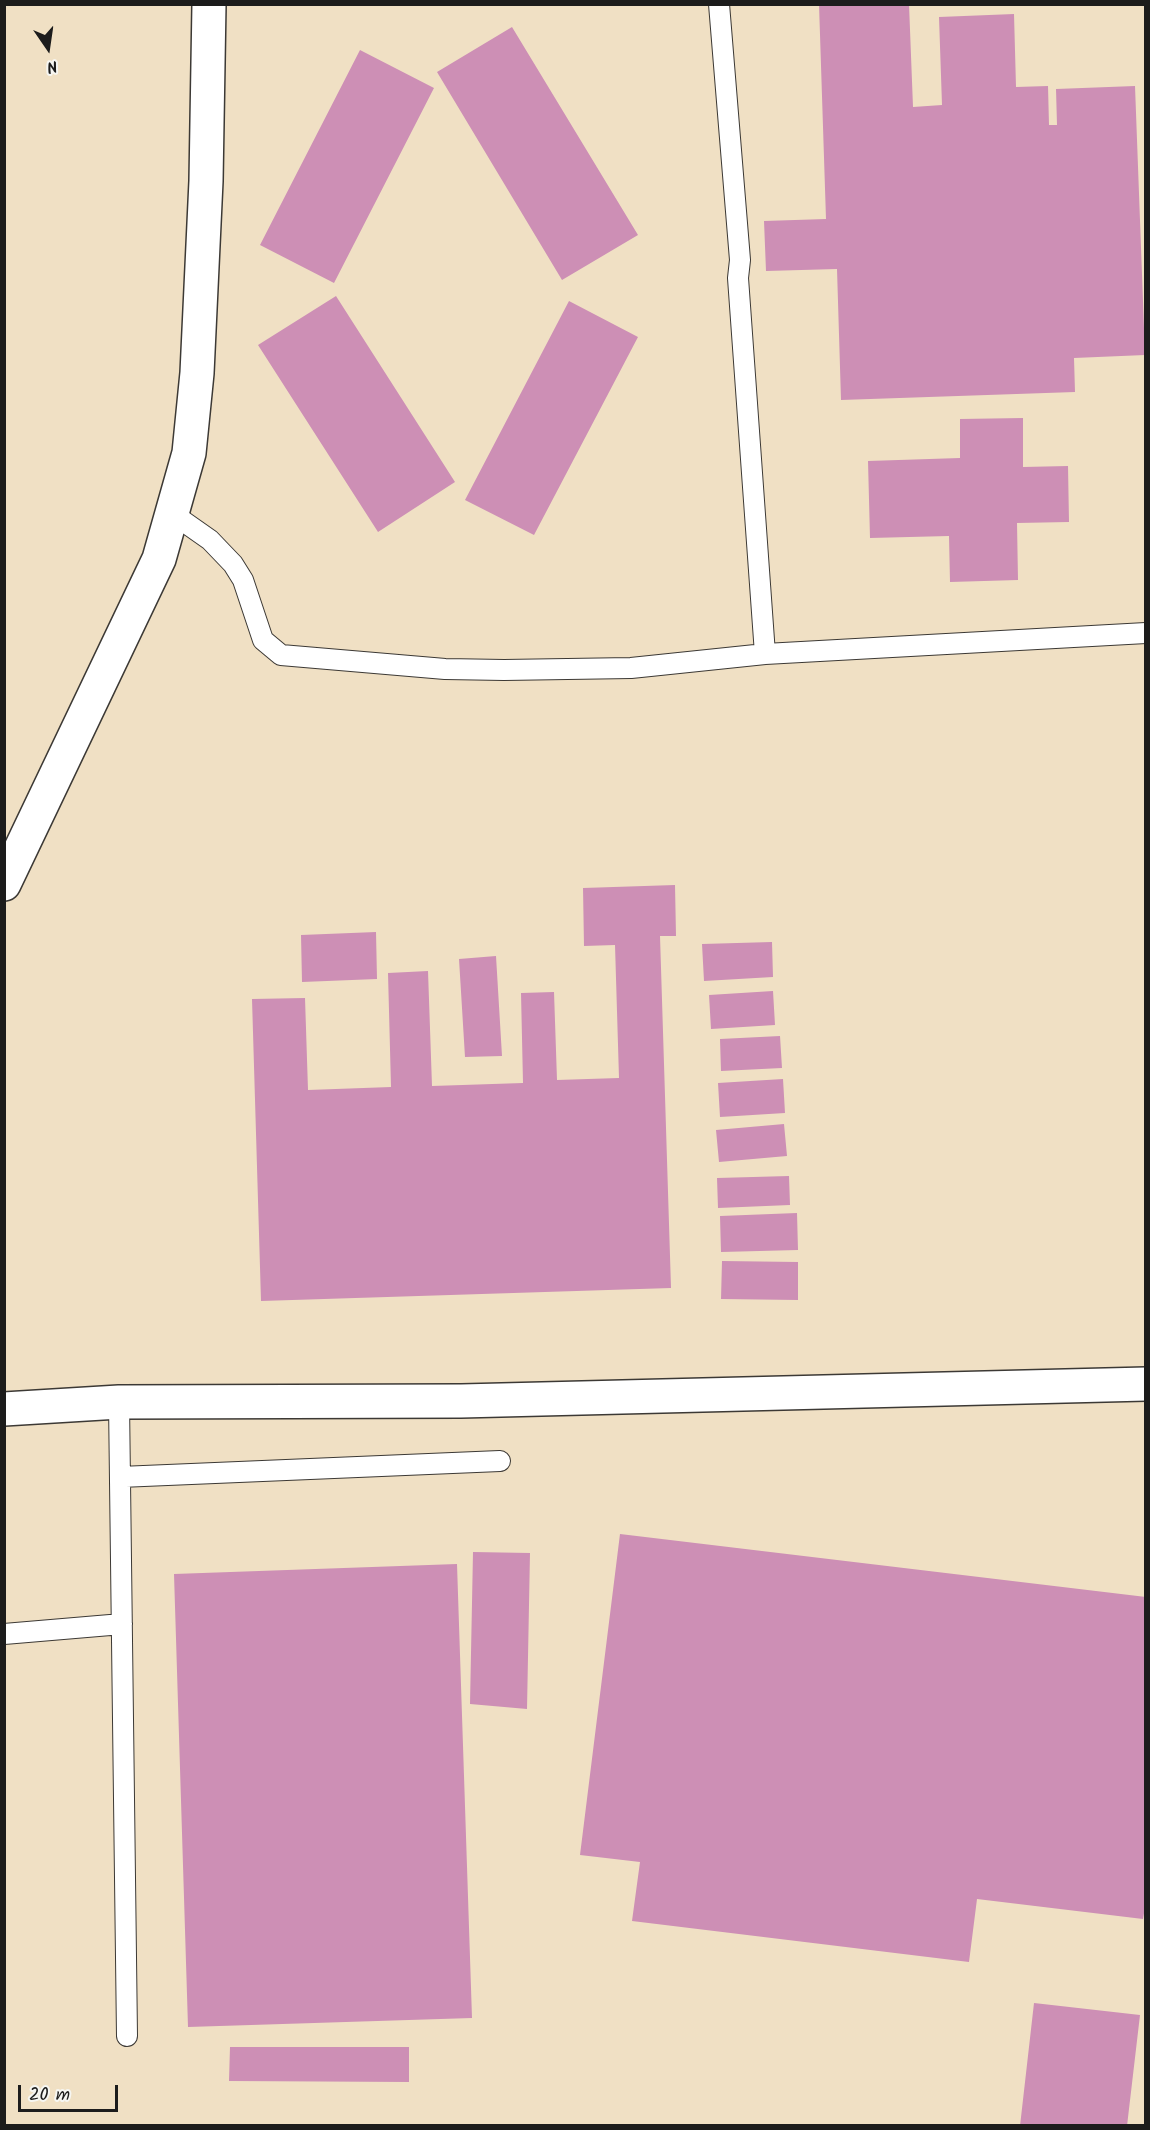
<!DOCTYPE html>
<style>
body{margin:0}
#map{position:relative;width:1150px;height:2130px;overflow:hidden;background:#f0e0c4;font-family:Kalam,sans-serif}
canvas{display:block}
.frame{position:absolute;inset:0;border:6px solid #1c1c1c;pointer-events:none}
.north{position:absolute;left:18px;top:18px;width:60px;height:60px;-webkit-text-stroke:4px #f6f6f2;paint-order:stroke;rotate:167deg;font-size:16px;font-weight:700;line-height:24px;text-align:center;color:#1c1c1c}
.north::after{content:'';display:block;margin:auto;width:21px;height:27px;background:#1c1c1c;clip-path:polygon(50% 0,100% 100%,50% 72%,0 100%)}
.scale{position:absolute;left:18px;top:2085px;width:100px;height:27px;box-sizing:border-box;border:3px solid #1c1c1c;border-top:0;padding-left:8px;font-size:18px;line-height:21px;white-space:nowrap;color:#1c1c1c;-webkit-text-stroke:4px #f6f6f2;paint-order:stroke}
</style>
<div id="map">
<canvas width="1150" height="2130"></canvas>
<div class="frame"></div>
<div class="north">N</div>
<div class="scale">20 m</div>
</div>
<script>
const ctx = document.querySelector('canvas').getContext('2d');
ctx.lineJoin = 'round';
function fillPath(path, color) {
  ctx.fillStyle = color;
  ctx.fill(path, 'evenodd');
}
function trace(path, color, width, dash) {
  ctx.strokeStyle = color;
  ctx.lineWidth = width;
  ctx.lineCap = dash ? 'butt' : 'round';
  ctx.setLineDash(dash || []);
  ctx.stroke(path);
}
const building = new Path2D(`
 M819 4H909L913 107 942 105 939 17 1014 14 1016 87 1048 86 1049 125H1057L1056 89 1135 86 1145 355 1074 358 1075 392 841 400 837 269 766 271 764 221 826 219Z
 M512 27 638 235 562 280 437 72Z
 M360 50 434 88 334 283 260 245Z
 M336 296 455 482 378 532 258 345Z
 M569 301 638 337 534 535 465 500Z
 M1023 418V467L1068 466 1069 522 1017 523 1018 580 950 582 949 536 870 538 868 461 960 458V419Z
 M675 885 676 936H660L671 1288 261 1301 252 999 305 998 308 1090 391 1087 388 973 428 971 432 1086 523 1083 521 993 554 992 557 1080 619 1078 615 945 584 946 583 888Z
 M376 932 377 979 302 982 301 935Z
 M772 942 773 977 704 981 702 944Z
 M496 956 502 1056 465 1057 459 959Z
 M773 991 775 1025 711 1029 709 995Z
 M780 1036 782 1068 721 1071 720 1039Z
 M783 1079 785 1113 720 1117 718 1083Z
 M784 1124 787 1156 719 1162 716 1130Z
 M789 1176 790 1205 718 1208 717 1178Z
 M797 1213 798 1250 721 1252 720 1216Z
 M722 1261 798 1262V1300L721 1299Z
 M620 1534 1146 1597V1902L1143 1919 977 1899 969 1962 632 1921 640 1862 580 1855Z
 M473 1552 530 1553 527 1709 470 1704Z
 M457 1564 472 2018 188 2027 174 1574Z
 M1034 2003 1140 2015 1127 2126H1020Z
 M230 2047H409V2082L229 2081Z`);
const service = new Path2D(`
 M719 4 740 260 738 278 765 654
 M173 514 210 540 233 564 243 580 263 640 281 655 445 669 504 670 631 668 765 654 1146 633
 M119 1402 127 2036
 M120 1477 500 1461
 M4 1634 122 1624`);
const minor = new Path2D(`
 M4 884 159 559 189 453 197 373 206 181 209 4
 M4 1409 119 1402 461 1401 1146 1384`);
fillPath(building, '#cd8fb5');
trace(service, '#3c3935', 22);
trace(minor, '#3c3935', 36);
trace(service, '#fff', 20);
trace(minor, '#fff', 33);
</script>
